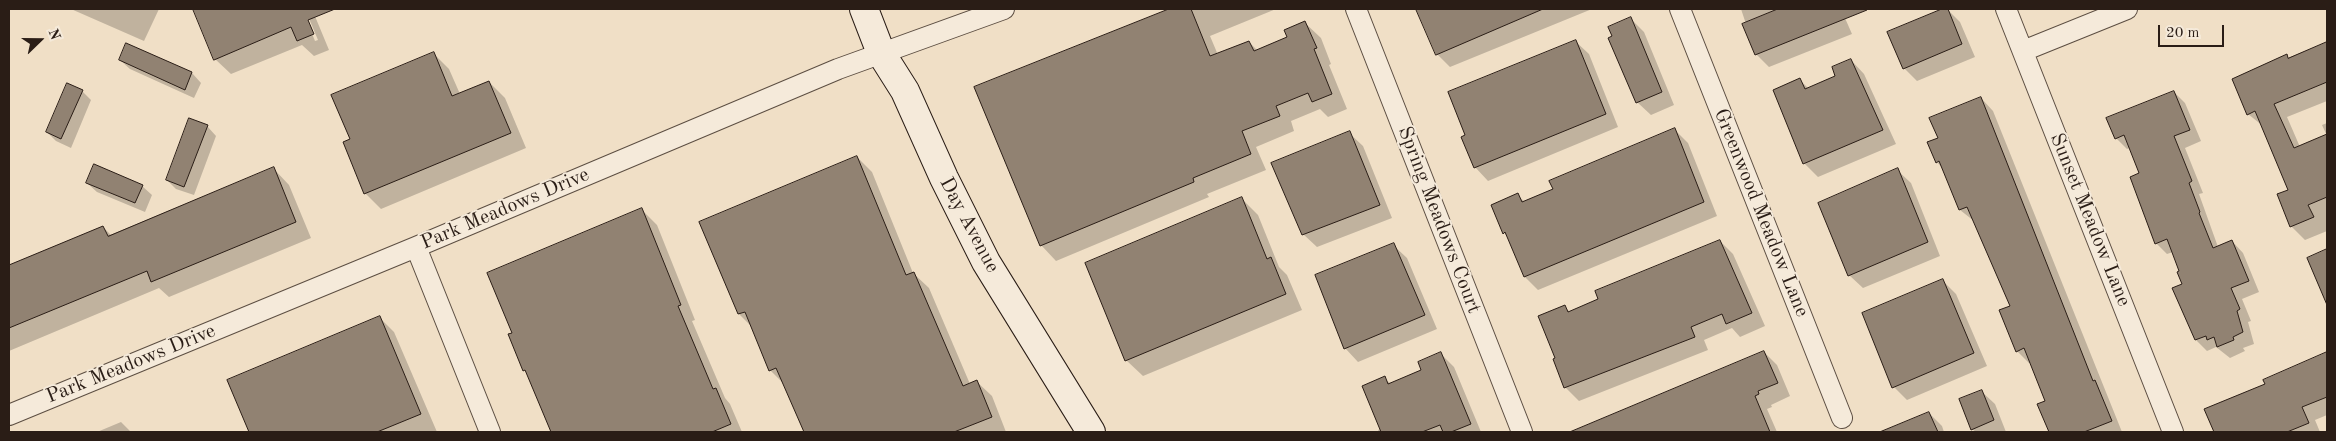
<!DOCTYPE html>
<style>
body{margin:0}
#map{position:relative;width:2336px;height:441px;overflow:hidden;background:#f0dfc6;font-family:"Old Standard TT",serif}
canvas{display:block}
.frame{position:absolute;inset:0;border:10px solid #2a1d16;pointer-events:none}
.north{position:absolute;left:15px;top:15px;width:50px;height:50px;-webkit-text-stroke:4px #f5eada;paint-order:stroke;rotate:68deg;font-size:14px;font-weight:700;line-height:20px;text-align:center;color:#2a1d16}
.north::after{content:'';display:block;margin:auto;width:18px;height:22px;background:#2a1d16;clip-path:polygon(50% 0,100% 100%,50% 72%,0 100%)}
.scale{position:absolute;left:2158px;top:25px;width:66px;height:22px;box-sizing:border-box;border:2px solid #2a1d16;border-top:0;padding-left:6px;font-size:15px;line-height:18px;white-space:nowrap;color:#2a1d16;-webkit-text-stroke:4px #f5eada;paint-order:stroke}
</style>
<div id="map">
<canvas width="2336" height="441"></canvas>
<div class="frame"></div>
<div class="north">N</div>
<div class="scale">20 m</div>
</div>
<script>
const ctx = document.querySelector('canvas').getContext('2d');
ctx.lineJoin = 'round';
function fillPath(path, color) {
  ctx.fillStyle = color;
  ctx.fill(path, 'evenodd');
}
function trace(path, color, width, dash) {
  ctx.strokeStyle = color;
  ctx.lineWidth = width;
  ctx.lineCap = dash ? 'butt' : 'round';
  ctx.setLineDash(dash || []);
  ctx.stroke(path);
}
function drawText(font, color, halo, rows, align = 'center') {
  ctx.font = font + ' "Old Standard TT",serif';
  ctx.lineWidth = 4;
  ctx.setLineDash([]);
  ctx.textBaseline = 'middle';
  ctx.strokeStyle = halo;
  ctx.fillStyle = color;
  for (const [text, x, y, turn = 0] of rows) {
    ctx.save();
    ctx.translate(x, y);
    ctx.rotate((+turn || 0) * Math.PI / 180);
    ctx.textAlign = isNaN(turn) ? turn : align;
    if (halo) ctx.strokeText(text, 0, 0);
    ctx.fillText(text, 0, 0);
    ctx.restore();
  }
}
const shadow = new Path2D(`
 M71 9H159L144 41Z
 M194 9H302L315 41 318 40 305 9H312L329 50 314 56 302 45 231 74 215 59Z
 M1171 9H1276L1210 36 1218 55 1249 42 1258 51 1289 38 1305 23 1321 38 1331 64 1329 65 1347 109 1328 117 1320 109 1291 121 1294 131 1256 147 1266 170 1207 194 1209 197 1056 261 1041 245 975 88Z
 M1416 9H1592L1450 67 1437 54Z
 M1741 9H1841L1852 34 1769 67 1756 54Z
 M1947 9 1960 22 1975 57 1917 81 1904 68 1889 32Z
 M1631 19 1644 32 1674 105 1651 115 1637 102 1614 37Z
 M1575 41 1589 54 1618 127 1488 181 1475 167Z
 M2327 42V101L2287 117 2300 147 2327 136 2322 125 2327 123V231L2305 240 2291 226 2278 195 2289 191 2263 126 2248 114 2286 56 2289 59Z
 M127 44 192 73 201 83 194 98 130 69 120 60Z
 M433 53 449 69 460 94 489 82 505 98 526 148 381 209 365 193 351 140Z
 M1851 60 1864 74 1896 144 1818 177 1804 163 1774 91 1800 80 1809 89 1837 77Z
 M82 91 91 100 71 148 56 141 47 132Z
 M2174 92 2185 103 2201 141 2185 148 2203 193 2199 194 2218 247 2232 241 2243 253 2259 292 2242 299 2251 321 2248 322 2254 344 2243 348 2245 351 2230 358 2216 347 2207 351 2196 340 2181 271 2173 252 2167 254 2156 243 2141 173 2130 148 2127 149 2116 138Z
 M1981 98 1993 111 2122 432H2050L2039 405 2047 401 2031 363H2029L2017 351 2012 306 1974 221 1960 210 1943 169 1937 162 1939 139Z
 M207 126 216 136 194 195 176 189 167 180Z
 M1675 130 1688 143 1717 216 1538 290 1525 277 1509 238 1504 233 1517 195 1525 202 1554 190Z
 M1349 133 1363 146 1392 218 1317 247 1303 234Z
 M857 157 872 172 913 273 929 288 970 384 976 381 992 396 1006 432H809L802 425 785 385 770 370 752 327 739 314Z
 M273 168 289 185 311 238 169 297 159 288 9 351V267L103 227 112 236Z
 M1897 170 1911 183 1940 256 1863 288 1849 275Z
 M87 183 142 186 152 195 145 212 97 192Z
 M1242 199 1258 215 1279 267 1287 275 1302 310 1143 376 1126 360Z
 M642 210 657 225 695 320 692 321 725 398 730 404 742 432H552L529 375 524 370 513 333Z
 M1720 241 1733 254 1765 326 1740 337 1732 328 1704 340 1708 350 1579 401 1566 388 1554 360 1557 358 1564 306 1570 312 1600 300Z
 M1393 245 1407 258 1437 329 1358 362 1345 348Z
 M1943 281 1956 294 1987 366 1907 400 1894 387Z
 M380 318 394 332 437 432H250L229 380Z
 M1764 352 1777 365 1790 396 1771 405 1772 407 1767 409 1777 432H1587L1585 427Z
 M2327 353V415L2315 420 2320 432H2215L2205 410 2266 384 2265 381Z
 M1441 354 1454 367 1481 432H1379L1378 430 1381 429 1384 378 1391 384 1423 371Z
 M1981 391 1995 404 2006 432H1976L1972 429Z
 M1929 413 1942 426 1944 432H1906L1903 424Z
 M121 422 131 432H97Z`);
const building = new Path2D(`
 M193 9H335L308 20 314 34 297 41 291 27 214 60Z
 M1169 9H1191L1210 56 1249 41 1254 51 1287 37 1284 30 1305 21 1317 48 1314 49 1332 94 1312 102 1308 93 1276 106 1280 116 1242 131 1251 154 1193 178 1194 182 1040 246 974 87Z
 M1416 9H1543L1436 55Z
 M1778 9H1867V10L1755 55 1742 24Z
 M1942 9H1948L1962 44 1903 69 1887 32Z
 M1631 17 1662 92 1636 103 1608 38 1612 36 1608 27Z
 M1576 40 1606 114 1474 168 1461 137 1465 135 1448 92Z
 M2327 42V82L2274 104 2294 148 2327 134V197L2308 205 2314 217 2290 227 2277 194 2288 190 2255 111 2247 115 2232 79 2287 54 2288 58Z
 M126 43 192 72 185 90 119 60Z
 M434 52 452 96 489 81 511 133 364 194 343 142 350 139 331 95Z
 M1851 59 1883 130 1803 164 1773 90 1800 78 1805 89 1835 76 1832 67Z
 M67 83 83 90 61 139 46 132Z
 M2174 91 2190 130 2174 136 2192 181 2189 183 2200 212 2199 213 2213 248 2232 240 2249 281 2231 288 2240 309 2237 311 2243 332 2233 337 2234 340 2217 347 2214 337 2207 340 2206 336 2195 340 2172 288 2182 284 2177 272 2179 271 2167 239 2155 244 2130 177 2139 173 2124 135 2115 139 2106 118Z
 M1981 97 2093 381 2095 380 2112 421 2084 432H2049L2037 404 2045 401 2024 348 2016 352 1999 310 2010 306 1967 207 1959 210 1939 161 1936 163 1927 142 1938 138 1929 118Z
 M189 118 208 125 184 187 166 180Z
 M1675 128 1704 202 1524 277 1505 232 1503 234 1491 205 1518 193 1522 202 1553 189 1549 181Z
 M1350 131 1380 205 1302 235 1271 163Z
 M857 156 906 275 914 272 963 386 977 380 992 417 954 432H804L776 368 769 371 745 312 738 314 699 222Z
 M94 164 143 185 135 203 86 183Z
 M274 167 296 222 151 282 147 271 9 328V265L103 226 108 236Z
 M1898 168 1928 242 1848 276 1818 203Z
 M1242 197 1267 259 1271 257 1286 294 1125 361 1085 263Z
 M642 208 681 305 678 306 713 389 716 388 731 424 712 432H551L525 370 523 371 508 334 512 333 487 273Z
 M1720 240 1752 313 1726 324 1722 314 1691 327 1695 337 1564 388 1553 359 1555 358 1538 316 1565 305 1568 312 1598 299 1595 291Z
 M1394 243 1425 315 1344 349 1315 275Z
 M2327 249V305L2307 258Z
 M1943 279 1974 353 1892 388 1862 313Z
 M380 316 421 414 377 432H249L227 380Z
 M1764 351 1778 383 1758 391 1759 394 1755 396 1770 432H1570Z
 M1441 352 1471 424 1451 432H1443L1440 425 1422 432H1381L1362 386 1385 376 1388 384 1421 370 1418 362Z
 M2327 352V397L2302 407 2309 423 2287 432H2214L2204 409 2265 384 2263 380Z
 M1982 390 1994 420 1971 430 1959 399Z
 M1929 412 1938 432H1880Z`);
const street = new Path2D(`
 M1356 9 1522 432
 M1680 9 1842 418
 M2006 9 2173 432
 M2023 51 2127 9
 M416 247 490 432
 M9 415 416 247 838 69 1004 9`);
const secondary = new Path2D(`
 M864 9 881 53 905 91 944 178 986 262 1091 432`);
const streetNames = [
 ["Park Meadows Drive",505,209,-23],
 ["Greenwood Meadow Lane",1761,213,68],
 ["Spring Meadows Court",1439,220,69],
 ["Sunset Meadow Lane",2090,220,68],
 ["Day Avenue",969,225,62],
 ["Park Meadows Drive",131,364,-22]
];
fillPath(shadow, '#0003');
fillPath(building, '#918272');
trace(building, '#2a1d16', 1);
trace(street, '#5c4e42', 22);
trace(secondary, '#2a1d16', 30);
trace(street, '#f5eada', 20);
trace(secondary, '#f5eada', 28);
drawText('20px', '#2a1d16', '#f5eada', streetNames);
</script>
